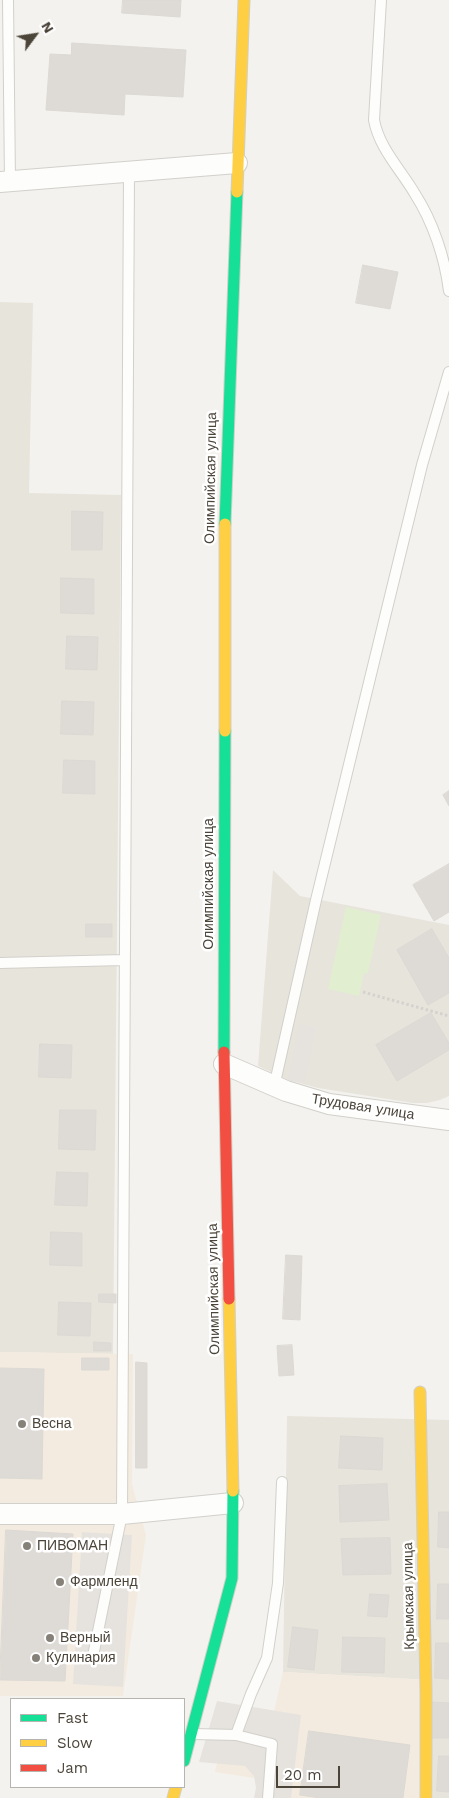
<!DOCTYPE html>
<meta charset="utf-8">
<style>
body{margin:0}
#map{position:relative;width:449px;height:1798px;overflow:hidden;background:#f4f2ee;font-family:"Work Sans",sans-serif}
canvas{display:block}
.legend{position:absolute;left:10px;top:1698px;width:175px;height:90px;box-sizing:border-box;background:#fff;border:1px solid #b7b4b0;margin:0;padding:6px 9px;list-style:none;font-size:15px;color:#4b4439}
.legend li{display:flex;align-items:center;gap:10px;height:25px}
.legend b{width:25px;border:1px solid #b7b4b0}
.north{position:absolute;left:10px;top:10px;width:50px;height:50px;-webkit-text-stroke:4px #fff;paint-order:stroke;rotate:59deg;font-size:14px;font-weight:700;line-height:20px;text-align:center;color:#4b4439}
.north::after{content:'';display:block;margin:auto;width:18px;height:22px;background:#4b4439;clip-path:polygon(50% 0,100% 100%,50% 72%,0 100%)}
.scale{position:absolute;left:276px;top:1766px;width:64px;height:22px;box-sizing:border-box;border:2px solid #4b4439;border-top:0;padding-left:6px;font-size:15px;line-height:18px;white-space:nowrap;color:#4b4439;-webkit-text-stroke:4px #fff;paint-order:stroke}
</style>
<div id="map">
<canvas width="449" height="1798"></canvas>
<ul class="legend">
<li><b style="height:6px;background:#16e098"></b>Fast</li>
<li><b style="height:6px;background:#ffcf43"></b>Slow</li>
<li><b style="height:6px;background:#f24e42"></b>Jam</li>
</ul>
<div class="north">N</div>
<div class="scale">20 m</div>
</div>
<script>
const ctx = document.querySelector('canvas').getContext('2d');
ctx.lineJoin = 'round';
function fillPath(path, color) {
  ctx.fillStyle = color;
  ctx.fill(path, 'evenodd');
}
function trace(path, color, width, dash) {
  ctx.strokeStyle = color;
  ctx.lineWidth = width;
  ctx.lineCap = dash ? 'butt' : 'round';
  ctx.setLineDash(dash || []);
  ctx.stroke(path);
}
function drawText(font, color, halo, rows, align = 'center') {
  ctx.font = font + ' "Work Sans",sans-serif';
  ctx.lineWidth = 5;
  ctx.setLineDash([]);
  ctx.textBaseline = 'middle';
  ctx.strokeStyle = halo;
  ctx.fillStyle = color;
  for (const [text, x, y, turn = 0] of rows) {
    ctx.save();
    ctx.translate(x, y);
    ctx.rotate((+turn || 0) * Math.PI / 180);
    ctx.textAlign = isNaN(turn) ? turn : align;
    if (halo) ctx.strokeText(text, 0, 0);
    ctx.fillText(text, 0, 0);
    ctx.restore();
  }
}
const residential = new Path2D(`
 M0 302 33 303 29 493 121 495 113 1354 0 1352Z
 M273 870 300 896 449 925V1096L440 1100 427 1103H413L318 1088 288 1080 258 1066Z
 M287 1416 449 1420V1798H433L430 1680 283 1672Z`);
const commercial = new Path2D(`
 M0 1352 133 1354 132 1484 146 1535 123 1696H0Z
 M283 1672 430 1680 433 1798H256L260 1779 215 1772 229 1715 272 1720Z`);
const green = new Path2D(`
 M346 907 381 915 368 973H364L359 996 328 989Z`);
const parking = new Path2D(`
 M299 1024 316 1027 305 1083 288 1080Z
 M82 1532 132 1535 123 1687 73 1684Z
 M217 1701 301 1715 291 1798H254L256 1788 254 1776 245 1766 199 1762Z`);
const building = new Path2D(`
 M123 0H181L180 17 122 13Z
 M72 43 186 50 183 97 125 94 124 115 46 110 50 54 71 55Z
 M363 265 398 272 390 309 356 303Z
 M72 511 103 512 102 550H72Z
 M61 578 94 579V614L61 613Z
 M67 636 98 637 97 670 66 669Z
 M62 701 94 702 93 735 61 734Z
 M64 760 95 761V794L63 793Z
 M449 791V806L443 795Z
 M449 864V912L434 921 413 885Z
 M86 924H112V937H86Z
 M432 929 449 958V993L428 1005 397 950Z
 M431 1013 449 1043V1050L397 1081 376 1045Z
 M40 1044 72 1045 71 1078 39 1077Z
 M60 1110H96L95 1150 59 1149Z
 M57 1172 88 1173 87 1206 55 1205Z
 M51 1232 82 1233V1266L50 1265Z
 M286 1255 302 1256 300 1320 283 1319Z
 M99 1294H116V1303L99 1302Z
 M59 1302 91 1303 90 1336 58 1335Z
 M94 1342 111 1343V1351H94Z
 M292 1345 294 1375 279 1376 277 1346Z
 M82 1358H109V1370H82Z
 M136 1362 147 1363V1468H136Z
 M0 1368 44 1369 42 1479 0 1478Z
 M341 1436 383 1438 382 1470 339 1468Z
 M387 1484 389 1520 340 1522 339 1486Z
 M439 1512H449V1548L438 1547Z
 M6 1530 73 1534 65 1681 0 1680Z
 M390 1538 391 1574 343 1575 341 1539Z
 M438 1584H449V1619H437Z
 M370 1594 389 1595 387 1617 368 1616Z
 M293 1627 318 1630 314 1670 288 1667Z
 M343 1637 385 1638 384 1673 342 1672Z
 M436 1643H449V1679L435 1678Z
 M432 1702 449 1703V1738H431Z
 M309 1731 410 1745 403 1798H320L300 1795Z
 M439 1756H449V1792L437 1791Z`);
const path = new Path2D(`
 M363 992 449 1016`);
const lane = new Path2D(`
 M8 0 10 181
 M381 0 374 120C379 148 401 170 415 194 433 222 445 258 449 291
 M0 963 124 960
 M274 1087 316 900 422 465 449 372
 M93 1656 122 1514 129 171
 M193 1734 236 1735 272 1744 268 1798
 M236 1735 251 1694 267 1658 278 1583 282 1482`);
const street = new Path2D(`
 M0 182 237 163
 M224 1064 286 1091 329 1104 449 1120
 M0 1514H122L233 1503`);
const fast = new Path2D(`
 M225 524 237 192
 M224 1052 225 731
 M184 1761 232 1578 233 1491`);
const slow = new Path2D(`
 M237 192 244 0
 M225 731V524
 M229 1299 233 1491
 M420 1392 426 1692V1798
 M173 1798 176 1787`);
const jam = new Path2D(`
 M224 1052 229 1299`);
const markers = [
 [22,1424,5,"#868178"],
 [27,1546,5,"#868178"],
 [60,1582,5,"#868178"],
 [50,1638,5,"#868178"],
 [36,1658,5,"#868178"]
];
const streetNames = [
 ["Олимпийская улица",211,478,-89],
 ["Олимпийская улица",209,884,-90],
 ["Трудовая улица",363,1107,9],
 ["Олимпийская улица",214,1289,-91],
 ["Крымская улица",409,1596,-91]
];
const poiNames = [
 ["Весна",32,1424],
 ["ПИВОМАН",37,1546],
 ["Фармленд",70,1582],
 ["Верный",60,1638],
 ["Кулинария",46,1658]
];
fillPath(residential, '#e7e4dc');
fillPath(commercial, '#f3ebdf');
fillPath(green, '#e1eecf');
fillPath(parking, '#e6e3df');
fillPath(building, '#dedbd6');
trace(building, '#dcd9d4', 1);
trace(lane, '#d2d0cb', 12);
trace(street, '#d2d0cb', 22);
trace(fast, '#d3cfc5', 13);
trace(slow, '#d3cfc5', 13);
trace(jam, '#d3cfc5', 13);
trace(path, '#d3d2cc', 3, [2.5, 2.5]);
trace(lane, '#fdfdfc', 10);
trace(street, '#fdfdfc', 20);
trace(fast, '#16e098', 11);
trace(slow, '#ffcf43', 11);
trace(jam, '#f24e42', 11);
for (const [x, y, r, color] of markers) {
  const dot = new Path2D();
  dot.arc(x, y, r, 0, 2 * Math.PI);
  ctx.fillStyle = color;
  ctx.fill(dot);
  trace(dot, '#fff', 2);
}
drawText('14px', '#4b4439', '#fff', streetNames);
drawText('14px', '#4b4439', '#fff', poiNames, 'left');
</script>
